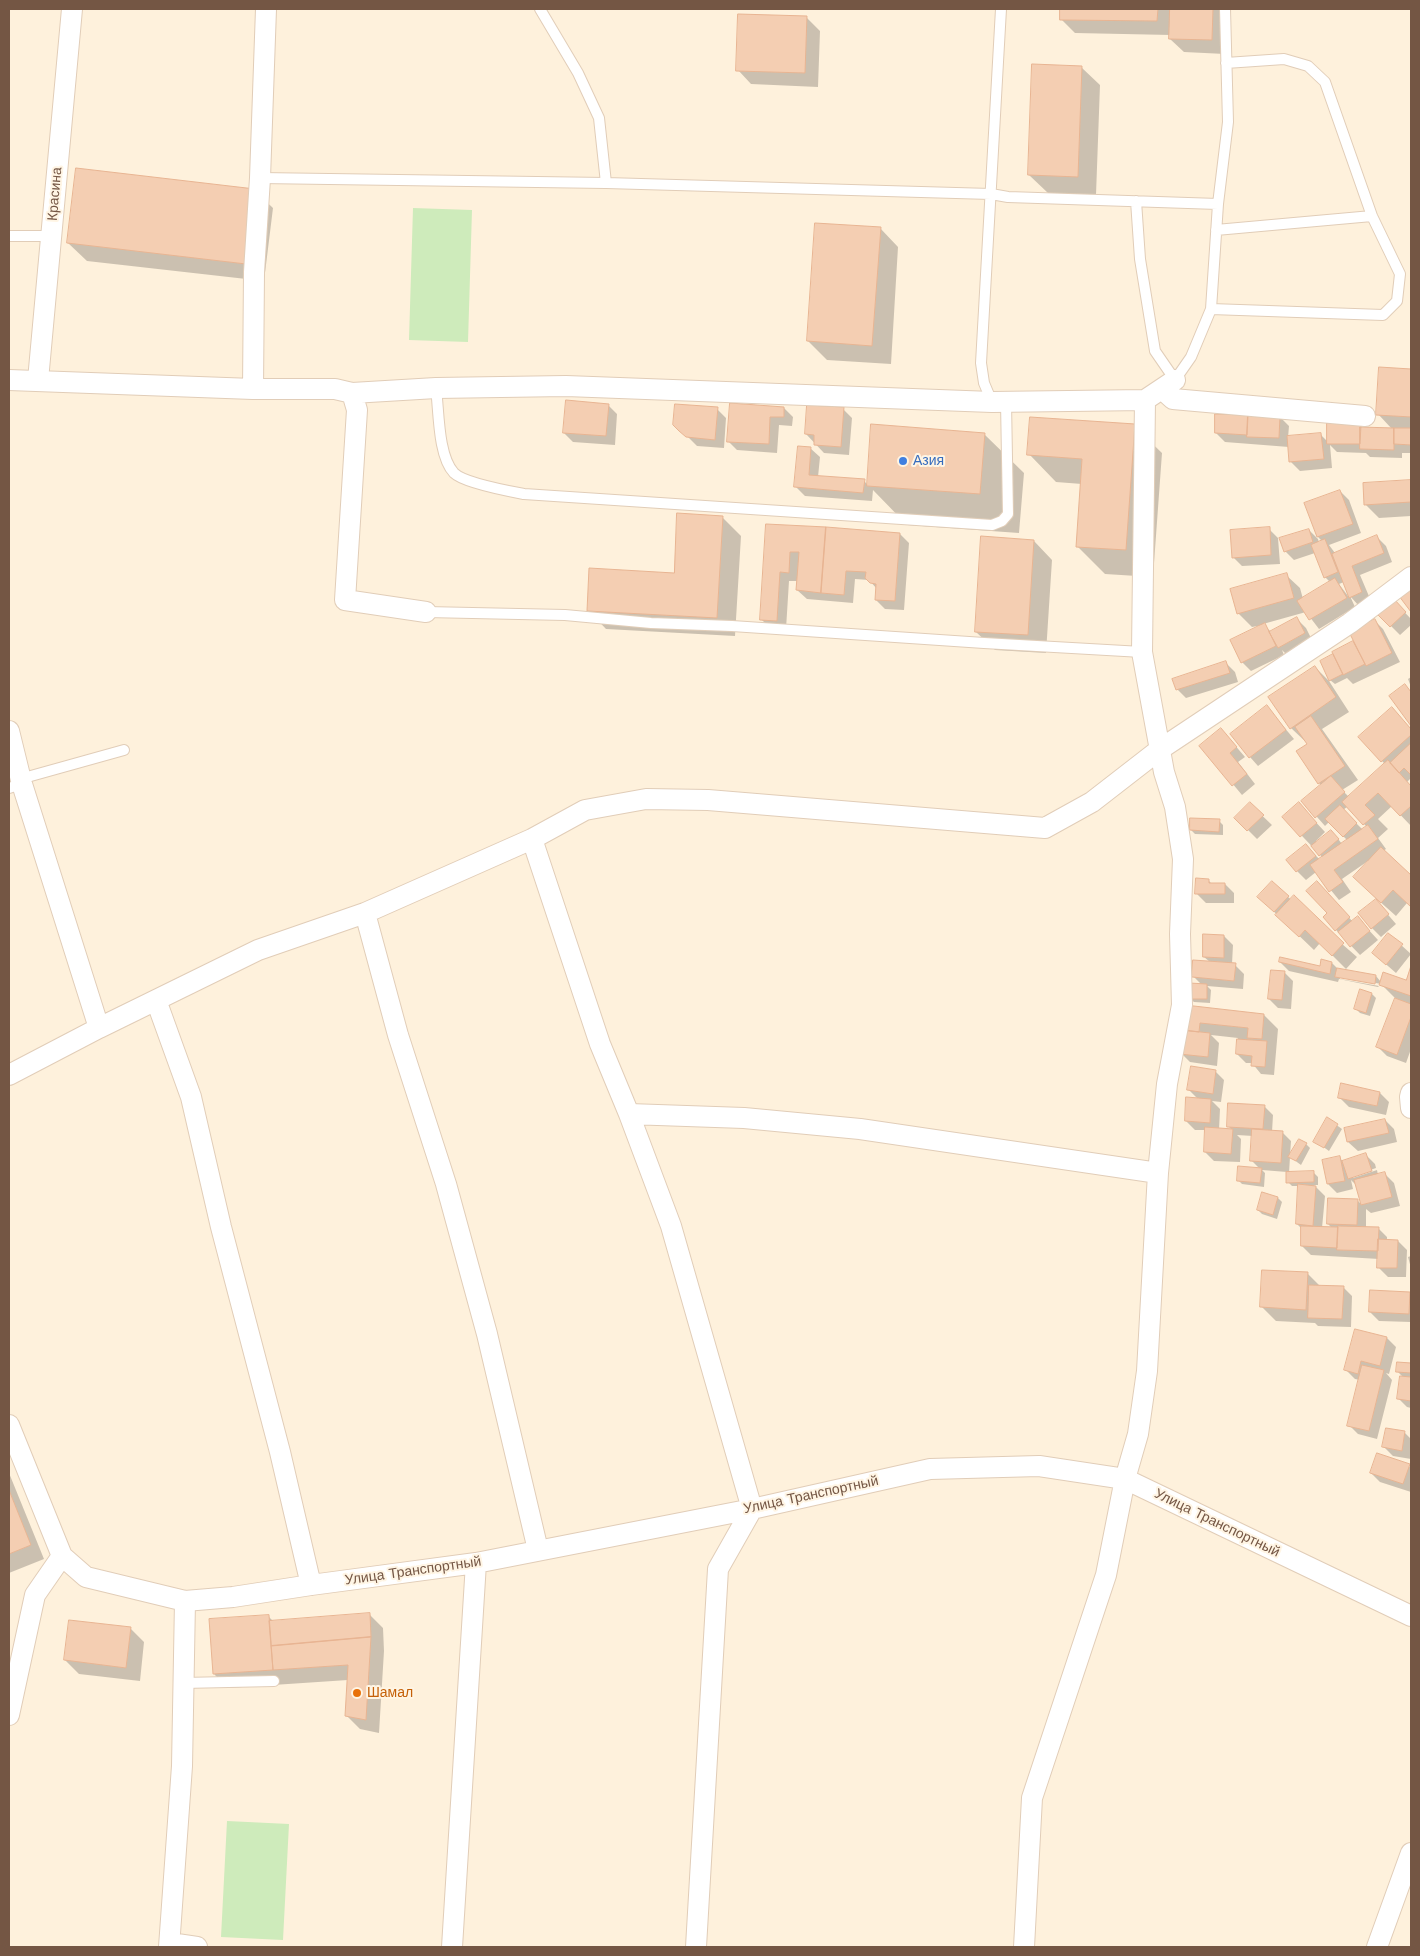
<!DOCTYPE html>
<meta charset="utf-8">
<style>
body{margin:0}
#map{position:relative;width:1420px;height:1956px;overflow:hidden;background:#fef1dc;font-family:"Work Sans",sans-serif}
canvas{display:block}
.frame{position:absolute;inset:0;border:10px solid #745644;pointer-events:none}
</style>
<div id="map">
<canvas width="1420" height="1956"></canvas>
<div class="frame"></div>
</div>
<script>
const ctx = document.querySelector('canvas').getContext('2d');
ctx.lineJoin = 'round';
function fillPath(path, color) {
  ctx.fillStyle = color;
  ctx.fill(path, 'evenodd');
}
function trace(path, color, width, dash) {
  ctx.strokeStyle = color;
  ctx.lineWidth = width;
  ctx.lineCap = dash ? 'butt' : 'round';
  ctx.setLineDash(dash || []);
  ctx.stroke(path);
}
function drawText(font, color, halo, rows, align = 'center') {
  ctx.font = font + ' "Work Sans",sans-serif';
  ctx.lineWidth = 4;
  ctx.setLineDash([]);
  ctx.textBaseline = 'middle';
  ctx.strokeStyle = halo;
  ctx.fillStyle = color;
  for (const [text, x, y, turn = 0] of rows) {
    ctx.save();
    ctx.translate(x, y);
    ctx.rotate((+turn || 0) * Math.PI / 180);
    ctx.textAlign = isNaN(turn) ? turn : align;
    if (halo) ctx.strokeText(text, 0, 0);
    ctx.fillText(text, 0, 0);
    ctx.restore();
  }
}
const green = new Path2D(`
 M413 208 472 210 468 342 409 340Z
 M227 1821 289 1824 283 1940 221 1937Z`);
const shadow = new Path2D(`
 M1061 9H1227L1225 54 1184 52 1170 39 1171 35 1075 33 1061 19Z
 M806 17 820 31 818 87 751 84 738 70Z
 M1081 67 1100 85 1096 195 1048 193 1029 175Z
 M254 190 273 208 264 281 87 261 68 243Z
 M880 228 898 247 891 364 827 360 808 341Z
 M1380 368 1411 370V453H1402V458L1370 457 1366 453 1337 452 1330 445 1332 468 1300 471 1291 462 1289 447 1225 442 1216 433 1217 415 1280 417 1289 426 1288 438 1321 435 1328 442 1360 426 1362 428 1392 429 1378 414Z
 M608 405 617 414 615 445 573 442 564 433Z
 M784 408 793 417 792 426 779 425 777 453 737 450 728 441Z
 M717 409 726 418 724 448 697 446 675 424Z
 M843 409 852 418 849 455 824 453 806 434Z
 M1134 426 1162 453 1153 577 1105 574 1077 546 1082 484 1056 482 1029 454Z
 M984 434 1024 473 1019 533 907 525 873 490 872 501 805 496 796 487 810 448 820 457 818 477 864 481 868 485Z
 M1411 482V516L1379 518 1365 504 1364 485Z
 M1340 491 1349 500 1361 533 1329 545 1335 553 1377 537 1386 546 1392 562 1360 575 1371 601 1359 606 1350 596 1355 607 1319 629 1306 612 1263 624 1271 632 1297 619 1306 628 1313 642 1288 656 1282 650 1284 655 1251 671 1242 662 1263 625 1252 627 1238 613 1286 575 1300 588 1303 599 1330 582 1325 577 1315 553 1294 560 1285 551 1309 530 1318 539 1319 543 1323 542 1318 537 1306 504ZM1344 582 1349 596H1348L1339 584Z
 M722 517 741 536 735 636 606 629 588 610 675 574Z
 M767 525 900 534 909 543 904 610 885 609 876 600 877 589 869 580 855 579 853 603 807 599 797 590 798 581H789L786 629 770 628 761 619Z
 M1269 529 1278 538 1280 564 1242 566 1233 557Z
 M1034 541 1052 560 1046 653 995 650 976 632Z
 M1394 601 1411 619V625L1400 635 1380 615Z
 M1374 620 1383 629 1400 662 1353 684 1347 678 1335 684 1330 680 1336 660 1333 653 1355 642Z
 M1226 663 1235 672 1238 682 1186 698 1177 689Z
 M1315 667 1329 681 1349 712 1322 729 1358 780 1342 790 1349 797 1385 764 1382 761 1392 709 1411 729V778L1407 782 1411 787V826L1392 806 1378 819 1388 829 1378 838 1386 849 1383 851 1411 876V906L1407 903 1396 916 1368 891V861L1342 879 1351 892 1339 900 1316 872 1306 880 1297 871 1306 845 1320 860 1323 858 1284 817 1299 804 1325 832 1316 841 1317 842 1335 835 1342 844 1348 841 1329 822 1325 826 1303 801 1322 786 1319 783 1308 744 1291 728ZM1347 807 1367 827 1363 830 1343 810Z
 M1411 677V687L1408 679Z
 M1267 707 1294 739 1258 766 1250 757Z
 M1221 729 1245 757 1238 762 1255 784 1242 795 1201 746Z
 M1250 804 1272 825 1257 839 1236 818Z
 M1219 821 1223 825V835L1195 834 1191 830Z
 M1208 880 1212 884H1225L1234 893V903H1206L1197 894Z
 M1272 883 1357 957 1346 969 1320 943 1314 950 1268 906Z
 M1326 892 1353 922 1366 927 1378 940 1360 955 1336 930Z
 M1384 910 1396 924 1381 937 1372 928Z
 M1389 934 1411 954 1396 973 1373 953Z
 M1224 936 1233 945 1232 964 1235 965 1244 974 1243 989 1207 986 1211 990 1210 1003 1194 1002 1189 998 1202 985 1193 976 1210 962 1204 957Z
 M1280 962 1321 967 1332 963 1338 969 1376 976 1381 982H1407L1411 970V1049L1406 1063 1387 1056 1378 1047 1396 999 1381 984 1340 976V979L1379 986 1378 987 1339 979 1338 982 1289 971Z
 M1284 972 1293 981 1291 1009 1278 1008 1269 999Z
 M1372 994 1376 998 1370 1016 1360 1013 1356 1009Z
 M1186 1007 1264 1015 1278 1029 1274 1075 1261 1074 1252 1063H1246L1237 1054 1238 1038 1211 1035 1219 1043 1217 1066 1190 1062 1181 1053Z
 M1215 1071 1224 1080 1221 1102 1212 1101 1220 1109 1219 1130H1232L1228 1126 1264 1106 1273 1115 1272 1132H1282L1291 1141 1290 1156 1306 1144 1310 1148 1301 1165 1290 1157 1289 1173H1314L1318 1177V1185H1314L1325 1196 1322 1228 1333 1229 1328 1224 1357 1200 1362 1205 1357 1186 1351 1180 1353 1189 1337 1193 1328 1184 1339 1158 1344 1162 1366 1155 1375 1164 1376 1168 1353 1176V1178L1377 1170 1378 1175 1385 1174 1394 1183 1400 1206 1371 1213 1366 1209V1228H1378L1387 1237V1241H1398L1407 1250 1406 1277H1388L1379 1268V1259L1311 1255 1302 1246V1229L1297 1224 1300 1186H1292L1288 1182 1287 1172 1262 1170 1265 1173 1264 1187 1242 1184 1238 1180 1260 1169 1252 1161 1253 1136 1237 1135 1241 1139 1240 1162 1214 1161 1205 1152 1206 1130H1195L1186 1121 1198 1099 1189 1090Z
 M1380 1093 1389 1102 1386 1115 1349 1107 1340 1098Z
 M1328 1119 1342 1129 1329 1151 1315 1141Z
 M1385 1120 1394 1129 1397 1142 1358 1151 1348 1142 1346 1129Z
 M1263 1194 1278 1198 1282 1202 1277 1219 1262 1214 1258 1210Z
 M1411 1256V1268L1408 1257Z
 M1307 1273 1320 1286 1343 1287 1352 1296 1351 1327 1318 1326 1315 1323 1276 1321 1262 1307Z
 M1410 1293 1411 1295V1322L1379 1321 1370 1312Z
 M1387 1338 1396 1347 1389 1374 1386 1373 1392 1380 1377 1439 1358 1434 1349 1425 1360 1380 1355 1379 1346 1370Z
 M1399 1364 1411 1365V1408L1407 1407 1398 1398 1404 1378 1398 1372Z
 M1405 1433 1411 1439V1459L1393 1456 1384 1447Z
 M1409 1466 1411 1468V1492L1380 1482 1371 1473Z
 M9 1473 44 1559 9 1573Z
 M369 1614 383 1628 384 1651 379 1733 360 1729 346 1715 348 1680 228 1688 214 1674 268 1616 274 1622Z
 M130 1628 144 1642 140 1681 79 1674 65 1660Z`);
const building = new Path2D(`
 M1060 9H1158L1157 21 1060 20Z
 M1170 9H1213L1212 40 1169 39Z
 M738 14 807 16 805 73 736 71Z
 M1032 64 1082 66 1078 177 1028 175Z
 M76 168 255 189 246 264 67 243Z
 M815 223 881 227 872 346 807 341Z
 M1379 367 1411 369V417L1376 415Z
 M566 400 609 404 606 436 563 433Z
 M730 403 784 407V417H770L769 444 727 442Z
 M675 404 718 407 715 440 686 437 679 431 673 425Z
 M807 405 844 407 841 447 814 445V435L805 434Z
 M1215 414 1248 415 1247 435 1215 433Z
 M1248 415 1280 416 1279 438 1247 437Z
 M1030 417 1135 424 1126 550 1076 547 1082 459 1027 455Z
 M1327 423 1361 424 1360 444H1327Z
 M871 424 985 433 980 494 867 486Z
 M1360 427 1394 428V450L1360 449Z
 M1394 428H1411V445L1394 444Z
 M1321 433 1324 459 1289 462 1287 436Z
 M798 446 811 447 809 475 865 479 863 493 794 487Z
 M1411 480V502L1364 505 1363 483Z
 M1340 490 1353 524 1317 537 1304 503Z
 M677 513 723 516 717 618 587 611 589 568 674 573Z
 M766 524 826 527 821 593 796 590 799 552H790L789 573 780 572 777 621 760 620Z
 M826 527 900 533 895 601 875 600 876 584 870 583 865 578 866 572 846 571 844 595 821 593Z
 M1270 527 1271 555 1232 558 1230 530Z
 M1309 529 1313 542 1284 552 1279 538Z
 M1377 535 1384 553 1352 566 1362 592 1349 598 1332 554Z
 M981 536 1034 540 1028 635 975 632Z
 M1325 539 1338 572 1324 578 1311 545Z
 M1287 573 1294 598 1237 614 1230 589Z
 M1335 578 1347 598 1309 620 1297 601Z
 M1411 587V612L1399 596Z
 M1394 599 1406 612 1390 627 1378 615Z
 M1297 617 1305 633 1278 648 1269 632Z
 M1375 619 1392 653 1366 666 1349 632Z
 M1265 623 1276 646 1241 663 1230 640Z
 M1353 641 1365 664 1343 675 1332 652Z
 M1333 654 1343 674 1329 681 1320 661Z
 M1226 661 1230 673 1176 690 1172 679Z
 M1315 666 1336 697 1290 729 1268 697Z
 M1405 684 1411 692V726L1389 696Z
 M1267 705 1286 730 1249 758 1230 734Z
 M1392 707 1411 729V735L1381 762 1358 737Z
 M1311 716 1345 766 1318 784 1296 751 1307 744 1295 727Z
 M1221 728 1237 747 1230 753 1247 774 1232 786 1199 746Z
 M1411 743V775L1404 768 1399 773 1390 763Z
 M1388 760 1411 786V806L1400 816 1378 793 1365 805 1375 815 1363 825 1342 802Z
 M1331 776 1345 792 1315 818 1301 801Z
 M1250 802 1264 815 1247 831 1234 818Z
 M1299 802 1317 823 1300 837 1282 817Z
 M1340 805 1357 823 1343 837 1325 819Z
 M1190 818 1220 819 1219 832 1190 830Z
 M1368 825 1378 839 1334 870 1343 882 1329 892 1310 865Z
 M1331 830 1339 839 1319 856 1311 846Z
 M1306 844 1316 856 1296 872 1286 860Z
 M1381 847 1411 875V907L1393 890 1381 903 1353 877Z
 M1196 878 1209 879V883H1225V894H1195Z
 M1272 881 1289 896 1274 912 1257 897Z
 M1317 881 1350 917 1335 931 1323 917 1327 913 1306 891Z
 M1294 895 1344 943 1332 956 1305 930 1299 937 1275 915Z
 M1376 899 1389 914 1371 929 1358 913Z
 M1358 916 1370 931 1350 947 1338 932Z
 M1388 933 1403 944 1386 965 1372 953Z
 M1203 934 1224 935V958L1203 957Z
 M1280 957 1320 966 1321 959 1332 962 1330 974 1279 962Z
 M1193 960 1236 963 1234 981 1192 977Z
 M1411 966V996L1379 985 1383 972 1406 980Z
 M1337 968 1376 975 1375 984 1335 977Z
 M1271 970 1285 971 1282 1000 1268 999Z
 M1189 983 1207 984V999H1188Z
 M1360 989 1372 993 1366 1013 1354 1009Z
 M1395 998 1411 1004V1017L1397 1055 1376 1047Z
 M1185 1005 1264 1014 1262 1039 1247 1038 1248 1028 1200 1023 1199 1032 1182 1030Z
 M1182 1030 1210 1033 1208 1057 1179 1054Z
 M1237 1039 1267 1041 1265 1067 1251 1066 1252 1056 1236 1054Z
 M1191 1066 1216 1070 1213 1094 1187 1090Z
 M1341 1083 1380 1092 1377 1106 1338 1098Z
 M1186 1097 1211 1099 1210 1123 1185 1121Z
 M1228 1103 1265 1105 1263 1129 1227 1127Z
 M1327 1117 1338 1124 1324 1148 1313 1142Z
 M1385 1119 1389 1133 1347 1142 1344 1128Z
 M1205 1127 1233 1129 1231 1154 1204 1152Z
 M1252 1129 1283 1131 1281 1163 1250 1161Z
 M1299 1139 1307 1143 1296 1161 1288 1157Z
 M1366 1153 1372 1171 1348 1179 1342 1161Z
 M1340 1156 1345 1181 1327 1184 1322 1160Z
 M1238 1166 1262 1168 1260 1183 1237 1181Z
 M1314 1171V1182L1286 1183V1172Z
 M1385 1172 1392 1197 1361 1205 1354 1180Z
 M1298 1184 1316 1186 1313 1226 1296 1224Z
 M1262 1192 1278 1197 1273 1215 1257 1210Z
 M1328 1198 1358 1199 1357 1225 1327 1224Z
 M1301 1226 1338 1227 1337 1248 1301 1246Z
 M1338 1226 1379 1227 1378 1251 1337 1250Z
 M1378 1239 1398 1240 1397 1268H1377Z
 M1262 1270 1308 1272 1306 1310 1260 1307Z
 M1309 1285 1344 1286 1342 1319 1308 1318Z
 M1370 1290 1410 1292 1409 1314 1369 1312Z
 M1355 1329 1387 1337 1380 1366 1361 1361 1358 1374 1344 1370Z
 M1397 1362 1411 1363V1373L1396 1372Z
 M1362 1365 1384 1370 1369 1431 1347 1426Z
 M1400 1376 1411 1377V1401L1397 1399Z
 M1386 1428 1405 1431 1402 1451 1382 1447Z
 M1377 1453 1410 1464 1403 1484 1370 1473Z
 M9 1490 31 1545 9 1554Z
 M370 1613 371 1637 271 1646 269 1621Z
 M269 1615 273 1670 213 1674 209 1619Z
 M69 1620 131 1627 126 1668 64 1660Z
 M371 1637 366 1720 345 1716 348 1665 273 1670 271 1646Z`);
const service = new Path2D(`
 M540 9 578 73 599 118 606 183
 M260 178 606 183 991 194 1008 197 1218 204
 M1136 201 1140 259 1155 351 1175 380 1191 357 1211 309 1218 204 1228 122 1225 9
 M1216 230 1372 216
 M9 236H51
 M1211 309 1383 315 1397 301 1400 274 1372 216 1325 82 1308 66 1284 59 1226 63
 M436 388C439 412 438 456 454 473 464 483 508 491 524 494L992 525 1002 521 1008 514 1006 402
 M992 402 984 383 981 363 1001 9
 M426 612 565 615 651 623 732 626 984 643 1142 652
 M20 779 124 750
 M9 788 22 784
 M183 1683 274 1681`);
const minor = new Path2D(`
 M9 380 253 389H335L352 393 436 388 566 386 992 402 1145 400 1175 380
 M38 380 72 9
 M253 389 254 272 260 178 266 9
 M1162 389 1173 399 1365 416
 M352 393 357 410 345 600 426 612
 M9 731 22 784 99 1028
 M532 839 600 1044 629 1114 671 1226 752 1509 718 1569 696 1947
 M365 913 398 1035 446 1184 487 1334 538 1550
 M156 1000 191 1097 221 1227 280 1452 311 1585
 M9 1075 99 1028 258 950 365 913 532 839 585 810 646 799 708 800 1045 828 1092 802 1159 750 1350 623 1411 577
 M1411 1093 1410 1097 1411 1108
 M629 1114 744 1118 860 1129 1158 1173
 M9 1425 62 1556 86 1577 185 1601 233 1597 311 1585 476 1563 752 1509 930 1469 1039 1466 1125 1479 1411 1616
 M9 1715 35 1595 62 1556
 M170 1943 197 1947
 M169 1947 182 1766 185 1601
 M452 1947 476 1563
 M1024 1947 1032 1798 1106 1575 1125 1479 1138 1434 1147 1371 1158 1173 1167 1084 1182 1005 1180 934 1183 859 1175 807 1164 772 1142 652 1145 400
 M1377 1947 1411 1853`);
const markers = [
 [903,461,5,"#3f7fe0"],
 [357,1693,5,"#e8710a"]
];
const streetNames = [
 ["Красина",55,194,-85],
 ["Улица Транспортный",811,1495,-12],
 ["Улица Транспортный",1217,1523,26],
 ["Улица Транспортный",413,1571,-8]
];
const shopNames = [
 ["Азия",913,461]
];
const foodNames = [
 ["Шамал",367,1693]
];
fillPath(green, '#ceebbb');
fillPath(shadow, '#0003');
fillPath(building, '#f4ceb2');
trace(building, '#e8b492', 1);
trace(service, '#e1cdb8', 12);
trace(minor, '#e1cdb8', 22);
trace(service, '#fff', 10);
trace(minor, '#fff', 20);
for (const [x, y, r, color] of markers) {
  const dot = new Path2D();
  dot.arc(x, y, r, 0, 2 * Math.PI);
  ctx.fillStyle = color;
  ctx.fill(dot);
  trace(dot, '#fff5e4', 2);
}
drawText('14px', '#745644', '#fff5e4', streetNames);
drawText('14px', '#366cbe', '#fff5e4', shopNames, 'left');
drawText('14px', '#c56008', '#fff5e4', foodNames, 'left');
</script>
